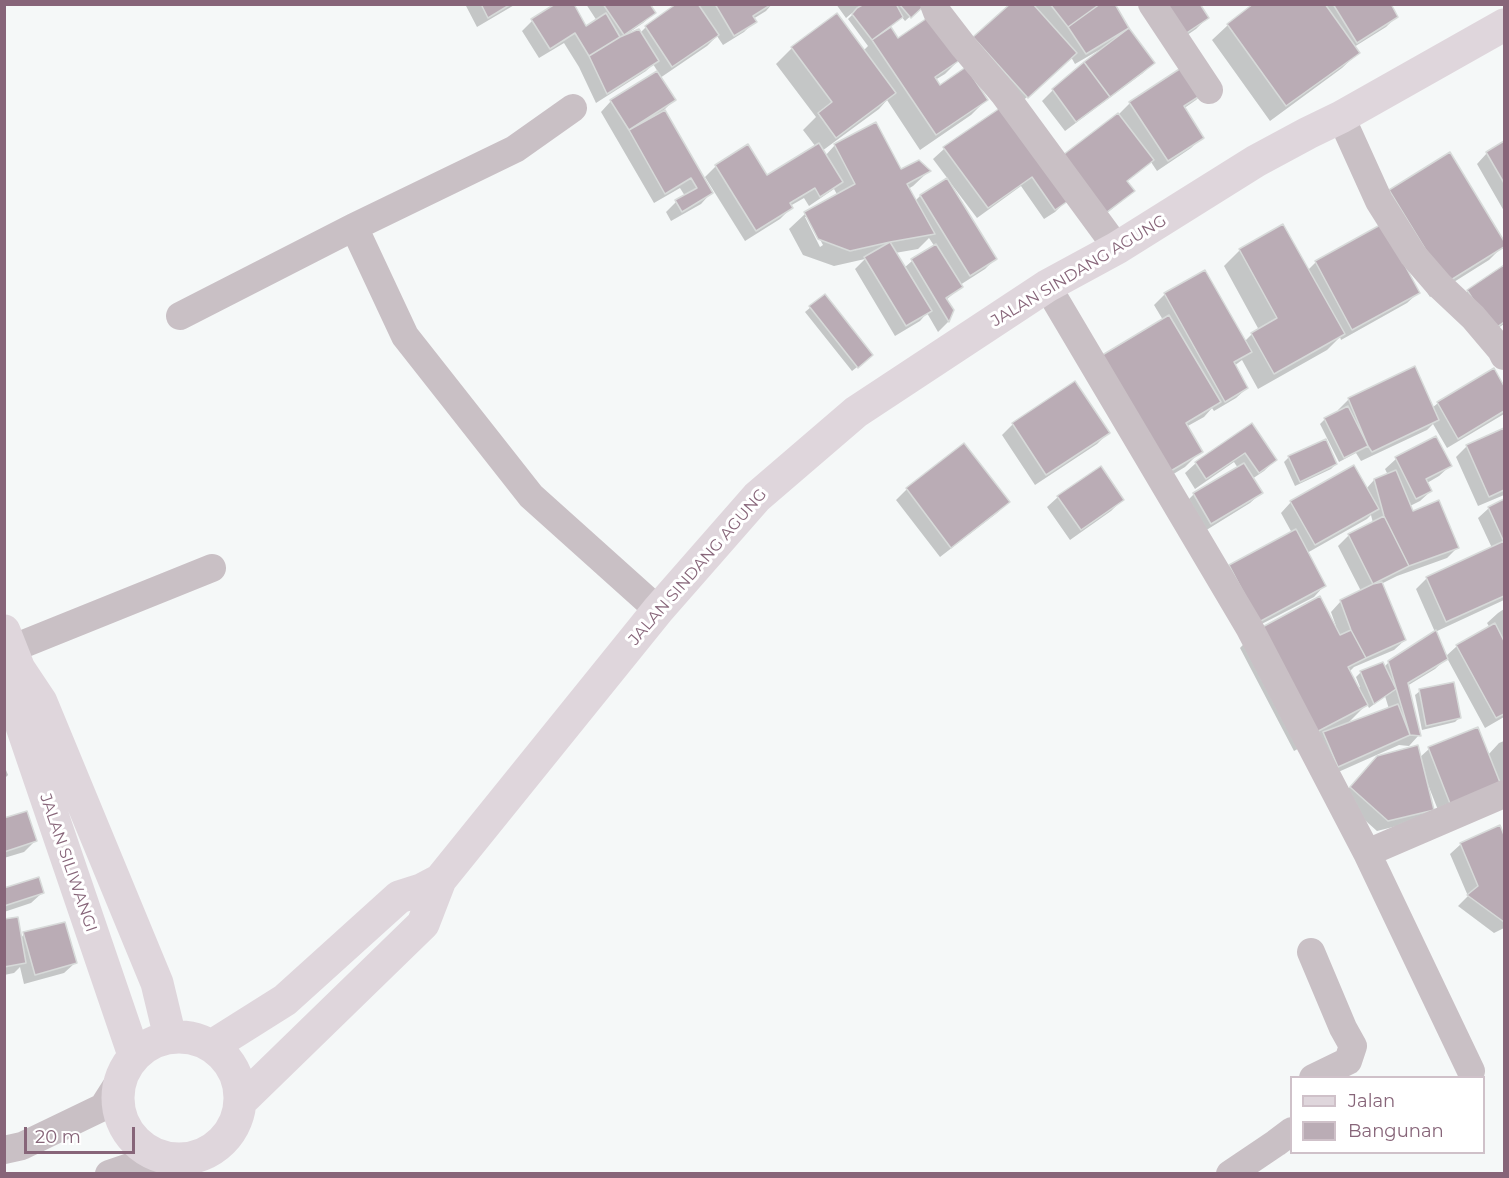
<!DOCTYPE html>
<style>
body{margin:0}
#map{position:relative;width:1509px;height:1178px;overflow:hidden;background:#f5f8f8;font-family:Montserrat,sans-serif}
canvas{display:block}
.frame{position:absolute;inset:0;border:6px solid #876579;pointer-events:none}
.legend{position:absolute;left:1290px;top:1076px;width:195px;height:78px;box-sizing:border-box;background:#fff;border:2px solid #cfc1c9;margin:0;padding:8px 10px;list-style:none;font-size:18px;color:#876579}
.legend li{display:flex;align-items:center;gap:12px;height:30px}
.legend b{width:30px;border:2px solid #cfc1c9}
.scale{position:absolute;left:24px;top:1127px;width:111px;height:27px;box-sizing:border-box;border:3px solid #876579;border-top:0;padding-left:8px;font-size:18px;line-height:21px;white-space:nowrap;color:#876579;-webkit-text-stroke:4px #fff;paint-order:stroke}
</style>
<div id="map">
<canvas width="1509" height="1178"></canvas>
<div class="frame"></div>
<ul class="legend">
<li><b style="height:8px;background:#dfd6dc"></b>Jalan</li>
<li><b style="height:16px;background:#baacb5"></b>Bangunan</li>
</ul>
<div class="scale">20 m</div>
</div>
<script>
const ctx = document.querySelector('canvas').getContext('2d');
ctx.lineJoin = 'round';
function fillPath(path, color) {
  ctx.fillStyle = color;
  ctx.fill(path, 'evenodd');
}
function trace(path, color, width, dash) {
  ctx.strokeStyle = color;
  ctx.lineWidth = width;
  ctx.lineCap = dash ? 'butt' : 'round';
  ctx.setLineDash(dash || []);
  ctx.stroke(path);
}
function drawText(font, color, halo, rows, align = 'center') {
  ctx.font = font + ' Montserrat,sans-serif';
  ctx.lineWidth = 6;
  ctx.setLineDash([]);
  ctx.textBaseline = 'middle';
  ctx.strokeStyle = halo;
  ctx.fillStyle = color;
  for (const [text, x, y, turn = 0] of rows) {
    ctx.save();
    ctx.translate(x, y);
    ctx.rotate((+turn || 0) * Math.PI / 180);
    ctx.textAlign = isNaN(turn) ? turn : align;
    if (halo) ctx.strokeText(text, 0, 0);
    ctx.fillText(text, 0, 0);
    ctx.restore();
  }
}
const shadow = new Path2D(`
 M465 4H516L477 27Z
 M586 4H649L654 13 643 23 627 34 640 33 646 27 678 4H772L766 11 753 19 755 21 744 32 723 45 717 36 707 46 660 78 674 100 663 111 711 193 701 204 671 221 666 212 676 202 685 196 680 188 654 203 601 112 611 101 658 72 653 64 646 71 596 103 579 67 564 43 539 58 522 31 532 21 586 28 597 21Z
 M836 4H924L905 21 901 16 881 32 883 34 898 40 961 58 945 74 935 80 939 87 986 100 971 115 920 150 887 100 879 109 822 151 825 156 835 145 901 171H929L913 186 908 189 915 201 920 196 948 179 933 159 944 149 1002 108 1066 201 1055 212 1044 219 1021 186 977 218 949 181 947 182 995 259 985 269 960 285 961 287 946 300 953 311 948 322 938 332 927 313 920 321 895 336 855 269 865 259 834 266 803 255 789 229 805 214 838 196 834 189 809 206 804 198 790 206 791 208 780 219 745 241 705 177 716 166 767 177 816 147 803 130 816 117 776 64 792 48 836 15 863 51 868 46 848 19 853 14 852 13 846 18ZM805 217H808L823 245 820 247ZM929 238 935 247 912 261 904 268 895 253 918 249Z
 M1012 4H1113L1128 29 1153 62 1143 73 1065 131 1042 101 1053 90 1100 52 1099 50 1075 64 1071 57 1016 107 964 49Z
 M1144 4 1207 18 1196 29 1171 46Z
 M1256 4H1389L1396 17 1386 27 1354 47 1358 53 1342 68 1270 121 1212 40 1228 25Z
 M1206 90 1196 100 1183 109 1202 137 1191 148 1157 171 1151 162 1126 182 1133 191 1122 201 1092 225 1118 115 1130 103Z
 M1504 143V211L1477 164 1487 153Z
 M1449 154 1504 245 1489 260 1430 297 1374 207 1390 191Z
 M1283 226 1308 270 1316 262 1418 293 1407 303 1341 340 1340 337 1327 350 1258 389 1242 360 1234 366 1247 388 1236 398 1214 411 1212 408 1204 417 1186 427 1201 451 1185 467 1152 487 1163 320 1154 305 1165 294 1205 272 1244 342 1252 334 1259 330 1224 266 1240 250Z
 M1504 267V324L1482 339 1457 301 1468 291Z
 M824 296 866 360 852 371 805 312Z
 M1414 368 1432 408 1438 403 1494 370 1504 389V414L1447 448 1433 424 1427 430 1361 461 1356 453 1339 462 1320 424 1325 419 1339 412 1338 410 1348 400Z
 M1075 383 1108 433 1097 444 1035 485 1002 435 1013 424Z
 M1251 425 1275 460 1264 471 1252 479 1261 493 1250 503 1200 534 1183 505 1194 494 1238 468 1234 462 1195 489 1185 473 1196 463Z
 M1504 429V495L1478 506 1456 457 1467 446Z
 M1435 438 1450 466 1439 476 1427 483 1431 491 1420 501 1410 506 1413 513 1457 548 1447 558 1397 576 1381 584 1405 640 1394 650 1354 667 1349 672 1358 688 1360 687 1356 677 1361 672 1384 667 1389 662 1435 632 1416 589 1427 578 1492 548 1478 518 1489 508 1504 501V600L1435 632 1445 657 1457 646 1490 628 1487 623 1498 613 1504 609V717L1485 728 1447 658 1435 669 1407 686 1419 735 1409 746 1399 745 1327 777 1318 738 1294 751 1240 648 1255 632 1336 626 1331 612 1341 601 1361 591 1338 546 1349 535 1373 523 1371 515 1367 519 1307 553 1324 586 1314 597 1248 631 1219 576 1230 566 1292 533 1281 513 1291 502 1366 489 1374 480 1388 475 1385 469 1396 459ZM1385 696 1389 709 1346 725 1367 704 1369 708Z
 M963 445 1008 502 997 513 940 557 896 500 907 489Z
 M1289 457 1336 464 1331 469 1295 486 1284 462Z
 M1058 497 1122 500 1111 511 1070 540 1047 507Z
 M1420 691 1460 717 1455 722 1422 730 1415 695Z
 M1504 741V784L1440 815 1427 782 1426 783 1432 810 1421 820 1377 831 1340 798 1367 768 1419 758 1429 749 1488 755 1499 743Z
 M4 765 8 775 4 779Z
 M4 820 35 841 24 852 4 858Z
 M1500 827 1504 839V928L1494 933 1458 906 1468 896 1450 854 1461 844Z
 M4 890 42 893 31 903 4 912Z
 M4 921 21 938 24 934 75 963 64 973 24 984 20 967 14 973 4 975Z`);
const building = new Path2D(`
 M481 4H511L488 18Z
 M555 4H574L586 26 606 13 620 37 589 56 575 33 550 49 531 19Z
 M603 4H650L656 13 624 35Z
 M676 4H698L719 35 672 67 645 26Z
 M715 4H772L753 16 757 22 734 36Z
 M864 4H896L903 17 872 40 852 14 857 8Z
 M899 4H926L911 18Z
 M1010 4H1033L1077 53 1028 98 973 37Z
 M1050 4H1100L1068 27Z
 M1100 4H1115L1129 28 1086 54 1068 27Z
 M1161 4H1200L1209 18 1182 36Z
 M1253 4H1325L1360 53 1286 106 1227 24Z
 M1333 4H1391L1398 17 1357 43Z
 M837 13 896 93 836 138 818 113 832 102 791 47Z
 M933 14 963 58 935 77 940 85 966 67 988 100 936 135 872 40 891 27 898 38Z
 M1129 28 1155 63 1110 97 1084 62Z
 M639 29 659 61 607 94 589 56 620 37Z
 M1084 62 1110 97 1076 122 1052 89Z
 M1181 68 1209 90 1184 106 1204 138 1168 161 1129 102Z
 M657 71 676 100 629 130 610 100Z
 M1003 106 1068 201 1055 210 1032 177 988 208 943 147Z
 M665 110 713 193 682 212 675 200 697 188 691 178 665 194 629 130Z
 M1118 113 1154 160 1127 181 1135 191 1103 215 1059 158Z
 M876 122 901 169 919 160 931 171 907 184 935 234 890 242 850 251 818 239 804 212 855 184 834 144Z
 M1504 141V183L1486 152Z
 M819 143 843 182 820 197 815 188 790 203 793 208 756 231 715 165 748 144 767 175Z
 M1450 152 1504 241V247L1446 283 1389 190Z
 M947 178 997 259 970 276 920 195Z
 M1283 224 1345 334 1274 374 1251 333 1277 318 1239 249Z
 M1382 224 1420 293 1352 330 1315 261Z
 M890 242 932 311 906 326 864 257Z
 M936 244 963 287 946 298 954 310 949 322 911 259Z
 M1504 265V322L1493 330 1467 290Z
 M1205 270 1252 352 1234 362 1248 388 1225 402 1164 293Z
 M825 294 873 355 858 368 809 306Z
 M1169 315 1221 402 1186 423 1203 452 1169 472 1099 357Z
 M1415 366 1439 420 1372 452 1368 446 1348 398Z
 M1494 368 1504 386V411L1458 439 1437 402Z
 M1075 381 1110 433 1046 475 1012 423Z
 M1348 406 1368 446 1344 458 1324 418Z
 M1252 423 1277 460 1259 473 1245 453 1206 479 1195 462Z
 M1504 428V490L1489 497 1466 445Z
 M1436 436 1452 466 1426 479 1432 491 1416 499 1395 457Z
 M1326 439 1337 464 1300 482 1288 456Z
 M964 443 1010 502 951 548 906 488Z
 M1244 463 1263 493 1211 524 1193 493Z
 M1354 465 1379 509 1315 545 1290 501Z
 M1101 466 1124 500 1081 530 1057 496Z
 M1396 470 1413 511 1439 500 1459 548 1409 566 1384 516 1374 479Z
 M1504 499V540H1503L1488 507Z
 M1384 516 1409 566 1373 584 1348 534Z
 M1296 529 1326 586 1259 622 1229 565Z
 M1504 541V596L1446 622 1426 577Z
 M1382 582 1406 640 1366 658 1351 630 1340 600 1373 584Z
 M1320 596 1340 635 1351 630 1366 658 1348 667 1368 705 1309 736 1255 631Z
 M1495 623 1504 641V714L1496 718 1456 645Z
 M1436 630 1448 659 1408 683 1421 736 1410 735 1388 661Z
 M1383 662 1396 689 1374 704 1360 671Z
 M1454 682 1461 718 1426 726 1419 689Z
 M1398 704 1410 735 1338 767 1323 732Z
 M1478 727 1501 785 1451 806 1428 747Z
 M1418 745 1434 810 1388 821 1350 787 1377 756Z
 M27 811 37 841 4 852V818Z
 M1500 825 1504 835V922L1467 895 1478 886 1460 843Z
 M39 877 44 893 4 906V888Z
 M18 917 26 963 4 967V919Z
 M65 922 77 963 35 975 23 932Z`);
const minor = new Path2D(`
 M934 4 937 12 964 47 1004 94 1117 248
 M1152 4 1209 90
 M1341 117 1379 201 1413 255 1439 285 1473 317 1501 350 1504 356
 M354 227 405 336 531 496 658 610
 M1047 286 1249 627 1367 853 1471 1071
 M180 316 354 227 515 149 573 108
 M11 649 212 568
 M1367 853 1504 794
 M1311 952 1343 1028 1353 1046 1348 1061 1313 1078
 M4 1150 22 1146 103 1107 117 1085
 M109 1174 156 1158
 M1230 1174 1276 1143 1292 1131`);
const primary = new Path2D(`
 M4 631 19 669 41 702 157 983 170 1037
 M19 669 17 712 134 1055
 M118 1098a61 61 0 1 1 122 0a61 61 0 1 1-122 0Z
 M212 1046 285 1000 399 897 421 890 440 880 658 610 757 497 856 412 1047 286 1117 248 1256 161 1308 133 1341 117 1504 25
 M240 1102 423 924 440 880`);
const streetNames = [
 ["JALAN SINDANG AGUNG",1079,271,-31],
 ["JALAN SINDANG AGUNG",698,567,-49],
 ["JALAN SILIWANGI",68,863,71]
];
fillPath(shadow, '#0003');
fillPath(building, '#baacb5');
trace(building, '#d7dad9', 1.5);
trace(minor, '#c9c0c5', 28);
trace(primary, '#dfd6dc', 33);
drawText('16px', '#876579', '#fff', streetNames);
</script>
